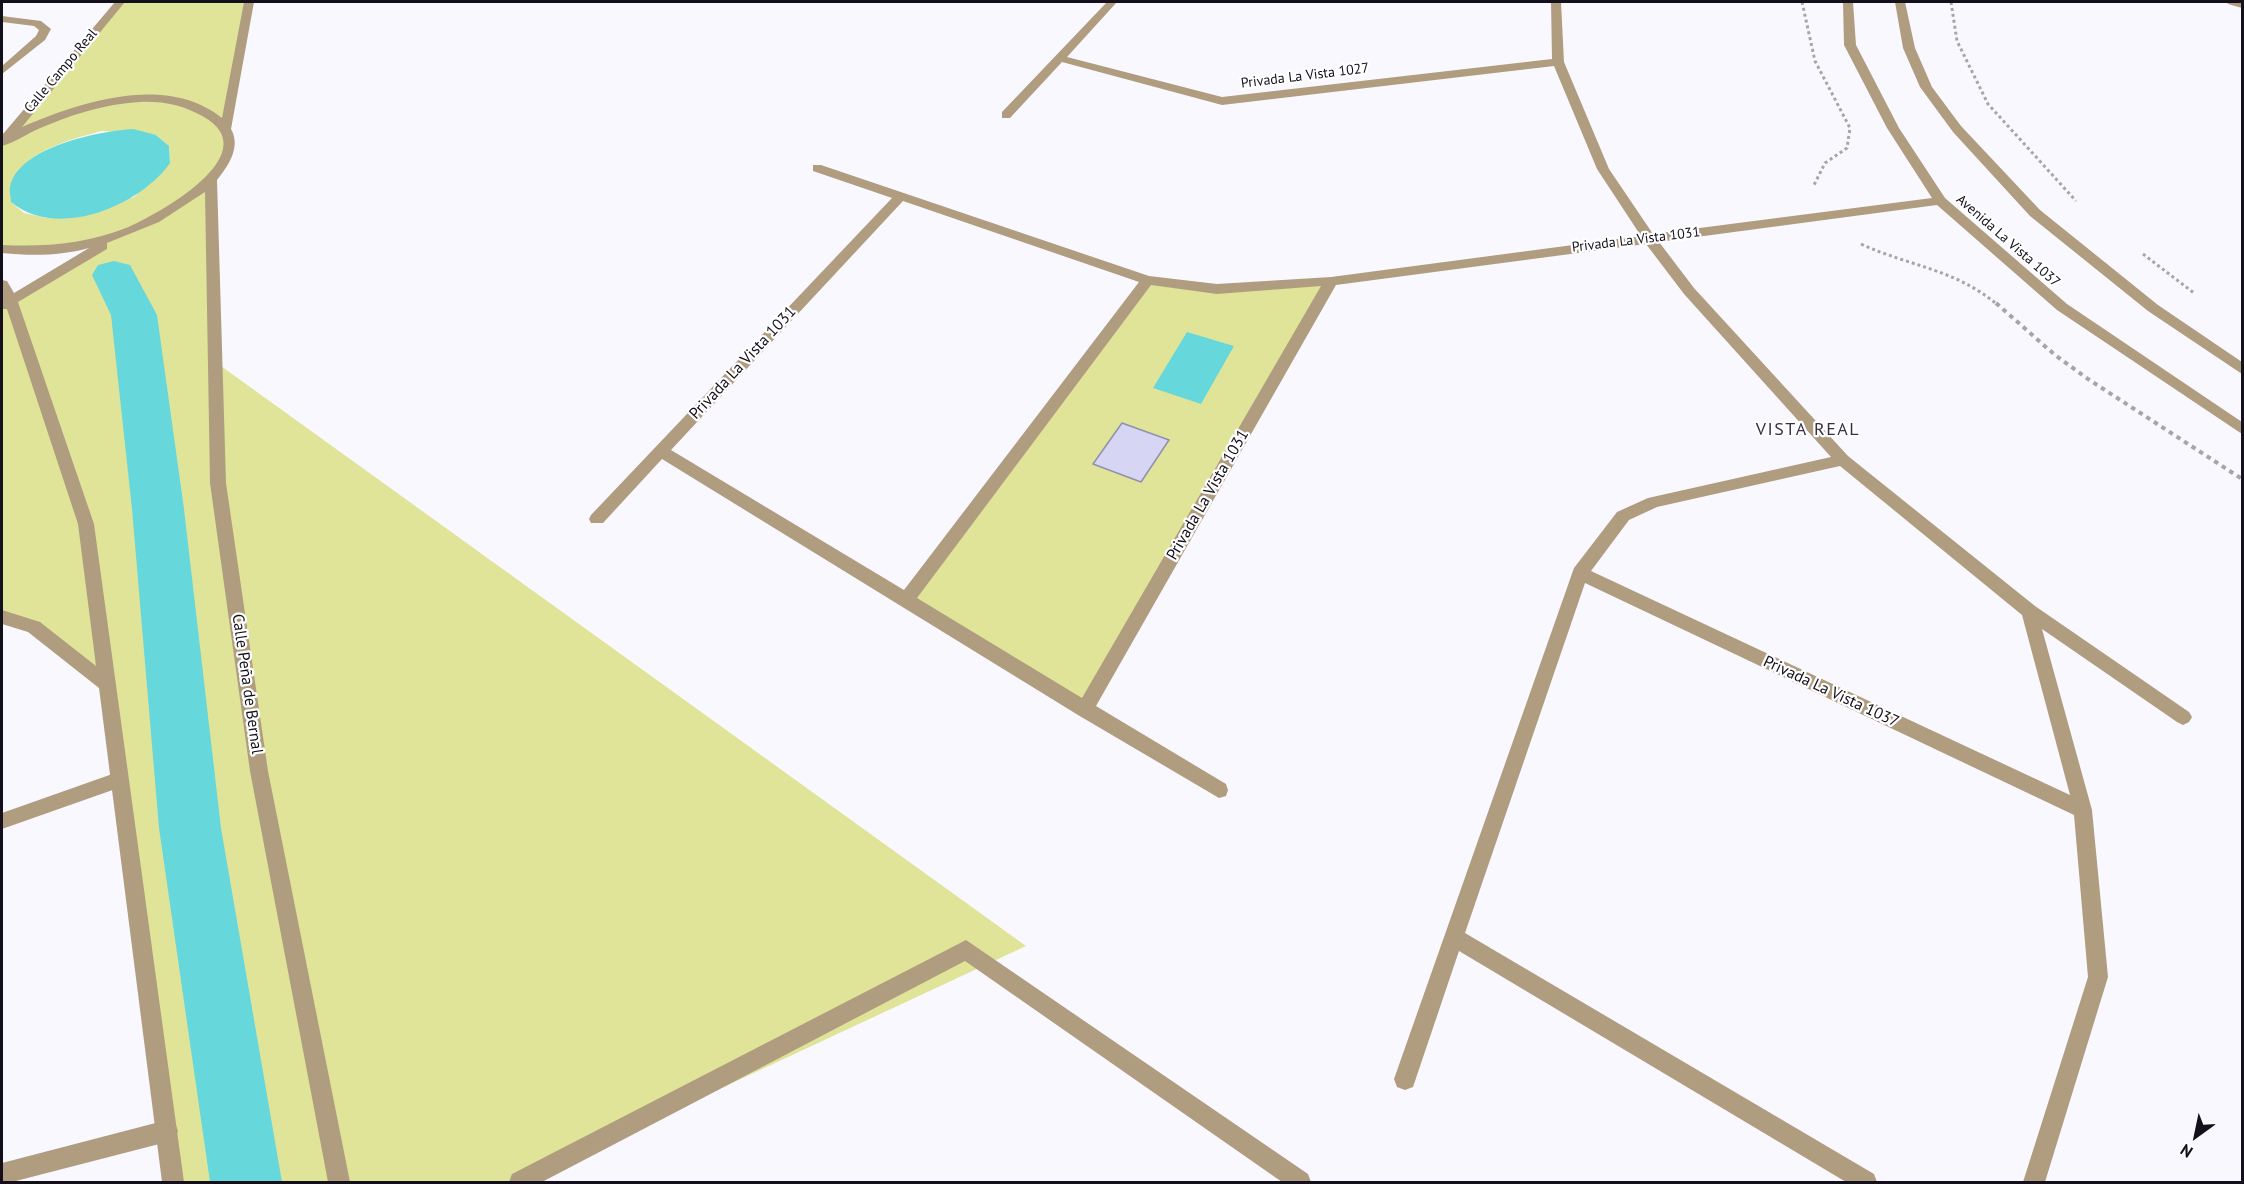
<!DOCTYPE html>
<meta charset="utf-8">
<style>
body{margin:0}
#map{position:relative;width:2244px;height:1184px;overflow:hidden;background:#faf8ff;font-family:"PT Sans",sans-serif}
canvas{display:block}
.frame{position:absolute;inset:0;border:3px solid #14101b;pointer-events:none}
.north{position:absolute;left:2166px;top:1106px;width:60px;height:60px;-webkit-text-stroke:4px #fff;paint-order:stroke;rotate:213deg;font-size:16px;font-weight:700;line-height:24px;text-align:center;color:#14101b}
.north::after{content:'';display:block;margin:auto;width:21px;height:27px;background:#14101b;clip-path:polygon(50% 0,100% 100%,50% 72%,0 100%)}
</style>
<div id="map">
<canvas width="2244" height="1184"></canvas>
<div class="frame"></div>
<div class="north">N</div>
</div>
<script>
const ctx = document.querySelector('canvas').getContext('2d');
ctx.lineJoin = 'round';
function fillPath(path, color) {
  ctx.fillStyle = color;
  ctx.fill(path, 'evenodd');
}
function trace(path, color, width, dash) {
  ctx.strokeStyle = color;
  ctx.lineWidth = width;
  ctx.lineCap = dash ? 'butt' : 'round';
  ctx.setLineDash(dash || []);
  ctx.stroke(path);
}
function drawText(font, color, halo, rows, align = 'center') {
  ctx.font = font + ' "PT Sans",sans-serif';
  ctx.lineWidth = 4.5;
  ctx.setLineDash([]);
  ctx.textBaseline = 'middle';
  ctx.strokeStyle = halo;
  ctx.fillStyle = color;
  for (const [text, x, y, turn = 0] of rows) {
    ctx.save();
    ctx.translate(x, y);
    ctx.rotate((+turn || 0) * Math.PI / 180);
    ctx.textAlign = isNaN(turn) ? turn : align;
    if (halo) ctx.strokeText(text, 0, 0);
    ctx.fillText(text, 0, 0);
    ctx.restore();
  }
}
const green = new Path2D(`
 M120 2H249L226 127 229 143 211 180 214 361 1026 946 520 1182H173L109 686 34 627 2 617V284L11 300 118 236 80 246 2 249V142ZM102 131 156 135 169 146 170 162 134 197 47 218 24 213 11 202C13 192 14 177 20 169 40 147 75 138 102 131Z
 M1148 280 1217 289 1331 281 1084 710 906 600Z`);
const water = new Path2D(`
 M133 129 156 135 169 146 170 163C139 207 56 240 11 202 11 198 9 191 10 187 18 147 99 131 133 129Z
 M1187 332 1234 346 1201 404 1153 388Z`);
const canal = new Path2D(`
 M114 261 130 265 157 315 184 509 221 828 282 1182H210L159 828 132 509 111 315 92 275 98 265Z`);
const building = new Path2D(`
 M1122 423 1169 440 1141 482 1093 464Z`);
const pathFar1 = new Path2D(`
 M1802 2 1815 61 1850 128 1847 148 1825 163 1814 185
 M1951 2 1957 41 1988 104 2076 201
 M1861 244C1911 267 1953 268 1998 305
 M2143 254 2194 293`);
const path = new Path2D(`
 M1996 303 2055 355 2088 379 2242 479`);
const service = new Path2D(`
 M2 16 41 21 51 29 45 40 2 74V66L36 36 39 30 34 26 2 22Z
 M118 772 124 774 127 780 124 786 2 829V813Z
 M966 940 1308 1174 1311 1182H1282L965 961 542 1182H509L512 1174Z`);
const minor = new Path2D(`
 M1107 2H1117L1067 57 1222 97 1552 59 1551 2H1561L1564 62 1609 169 1653 234 1932 198 1887 128 1844 45 1843 2H1853L1856 45 1899 128 1945 198 2067 304 2242 422V434L2057 310 1937 205 1659 242 1694 288 1848 456 2035 606 2189 712 2192 717 2189 722 2183 725 2177 722 2042 629 2092 810 2108 977 2045 1182H2023L2088 977 2074 815 1585 583 1465 933 1874 1174 1877 1182H1846L1459 951 1413 1087 1405 1090 1397 1087 1394 1079 1574 568 1617 512 1648 498 1831 457 1684 294 1646 244 1336 285 1096 706 1226 784 1228 790 1226 796 1219 798 1078 715 662 459 603 523H591L589 519 591 515 892 198 813 171V165H821L1149 276 1217 284 1331 277 1641 236 1597 169 1554 66 1222 105 1062 62 1010 118H1002V112ZM903 201 1139 282 904 590 671 450ZM1151 285 1217 294 1321 286 1082 698 917 598ZM1840 466 2022 615 2070 795 1591 571 1629 520 1657 507Z
 M1895 2H1905L1915 48 1932 87 1961 126 2040 210 2158 305 2242 362V374L2148 311 2030 216 1953 132 1920 87 1903 48Z
 M2227 2H2242V8L2228 4Z
 M167 1120 175 1123 178 1131 175 1139 167 1142 12 1182H2V1163Z`);
const tertiary = new Path2D(`
 M115 2H125L22 127C80 102 166 73 222 118L244 2H254L231 129C241 147 229 165 217 180L226 483 268 771 350 1182H328L250 771 210 483 205 192 159 222 107 243V249L18 302 94 524 184 1182H162L99 688 28 632 2 624V610L40 622 96 666 78 524 7 309H2V280L7 281 14 293 89 248C60 256 31 256 2 253V245C45 247 85 244 126 228 157 215 268 154 204 117 183 105 163 101 139 102 105 104 70 115 38 129 27 134 14 143 2 146L3 134Z`);
const farStreetnames = [
 ["Calle Campo Real",61,71,-50],
 ["Privada La Vista 1027",1305,76,-7],
 ["Privada La Vista 1031",1636,240,-7],
 ["Avenida La Vista 1037",2008,241,41]
];
const streetNames = [
 ["Privada La Vista 1031",743,363,-47],
 ["Privada La Vista 1031",1208,495,-60],
 ["Calle Peña de Bernal",247,684,82],
 ["Privada La Vista 1037",1831,692,25]
];
const neighbourhoodNames = [
 ["VISTA REAL",1808,430]
];
fillPath(green, '#e0e498');
fillPath(water, '#66d8db');
fillPath(canal, '#66d8db');
fillPath(building, '#d6d6f4');
trace(building, '#9090ae', 1.5);
trace(pathFar1, '#a7a4ac', 3, [3, 3]);
trace(path, '#a7a4ac', 4, [4.5, 4.5]);
fillPath(service, '#b09d80');
fillPath(minor, '#b09d80');
fillPath(tertiary, '#b09d80');
drawText('14px', '#14101b', '#fff', farStreetnames);
drawText('16px', '#14101b', '#fff', streetNames);
ctx.letterSpacing = '1.5px';
drawText('18px', '#382f47', '#fff', neighbourhoodNames);
ctx.letterSpacing = '0px';
</script>
